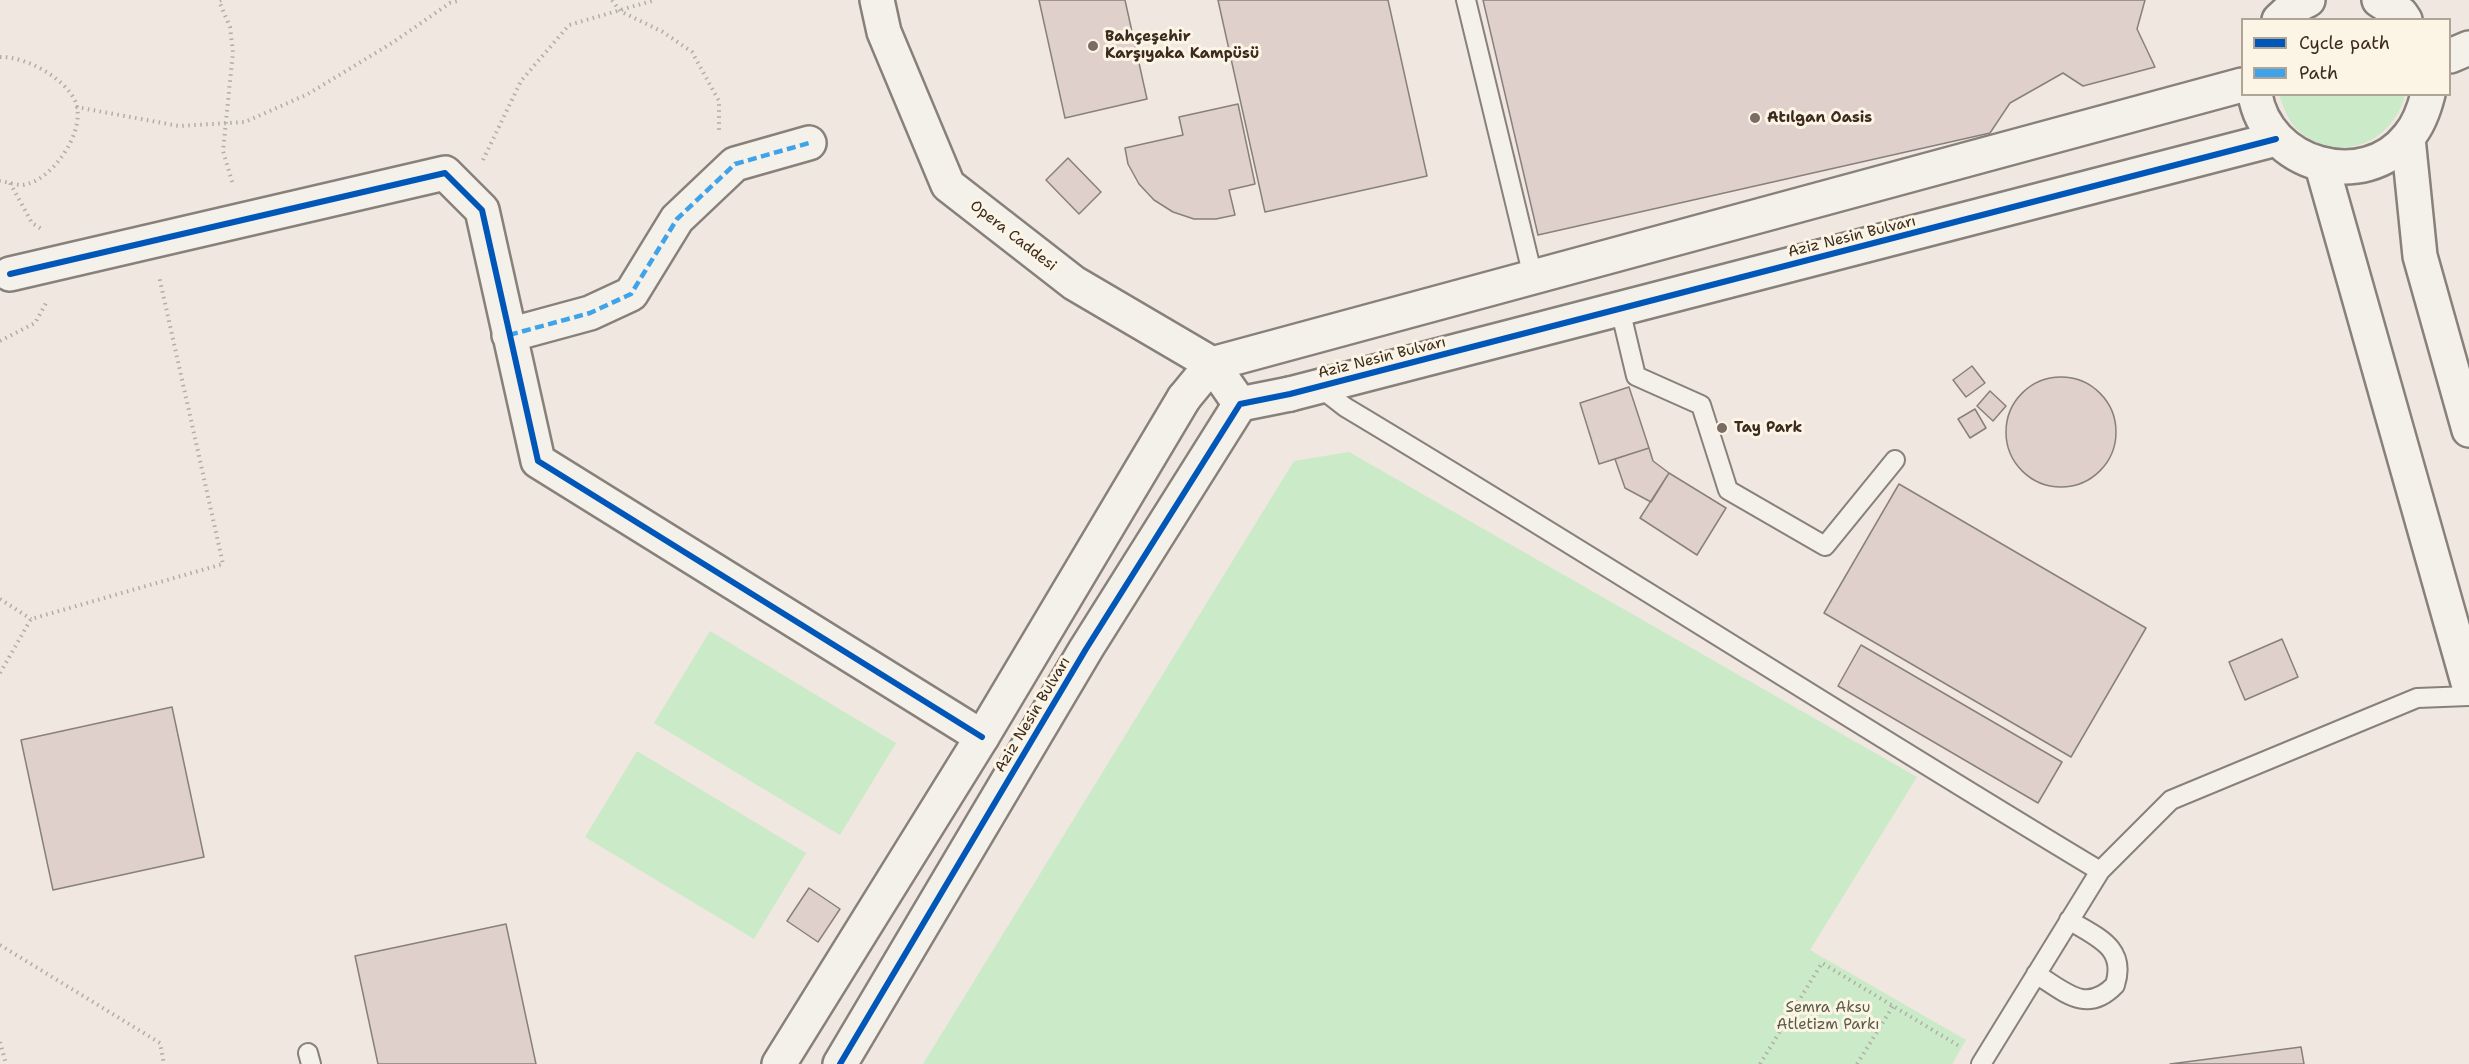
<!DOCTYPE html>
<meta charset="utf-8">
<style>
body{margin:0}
#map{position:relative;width:2469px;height:1064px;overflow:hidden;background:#f0e7e0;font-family:"Shantell Sans",sans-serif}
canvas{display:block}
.legend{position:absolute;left:2241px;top:18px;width:210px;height:78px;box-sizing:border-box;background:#fcf5e5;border:2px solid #afa495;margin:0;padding:8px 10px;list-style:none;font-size:18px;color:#3b2a1e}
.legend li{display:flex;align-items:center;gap:12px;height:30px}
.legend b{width:30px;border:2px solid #afa495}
</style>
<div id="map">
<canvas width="2469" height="1064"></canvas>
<ul class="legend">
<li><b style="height:8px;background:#0057b8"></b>Cycle path</li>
<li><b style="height:8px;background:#3fa3ea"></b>Path</li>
</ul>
</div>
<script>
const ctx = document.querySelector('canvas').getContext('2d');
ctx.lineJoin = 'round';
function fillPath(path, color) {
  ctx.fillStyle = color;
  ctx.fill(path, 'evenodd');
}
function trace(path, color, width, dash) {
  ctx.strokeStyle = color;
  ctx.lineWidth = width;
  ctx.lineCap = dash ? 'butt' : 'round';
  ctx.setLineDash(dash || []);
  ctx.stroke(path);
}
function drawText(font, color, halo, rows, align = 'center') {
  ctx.font = font + ' "Shantell Sans",sans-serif';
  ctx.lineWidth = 6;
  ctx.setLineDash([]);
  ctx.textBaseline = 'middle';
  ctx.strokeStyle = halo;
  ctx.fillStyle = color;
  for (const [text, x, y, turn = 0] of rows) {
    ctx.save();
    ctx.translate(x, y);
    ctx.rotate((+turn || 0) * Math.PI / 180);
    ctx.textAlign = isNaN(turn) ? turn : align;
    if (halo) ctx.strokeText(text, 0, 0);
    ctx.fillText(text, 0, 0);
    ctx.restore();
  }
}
const green = new Path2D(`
 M2279 95V94L2405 95C2393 143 2339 165 2299 131 2288 122 2284 108 2279 95Z
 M1349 452 1917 777 1810 950 1966 1040 1952 1064H923L1294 461Z
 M710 631 896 743 840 835 654 723Z
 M637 751 806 853 754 939 585 837Z`);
const building = new Path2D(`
 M1039 0H1125L1147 99 1065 118Z
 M1218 0H1388L1427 176 1265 212Z
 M1483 0H2145L2137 29 2155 67 2083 86 2063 73 2010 103 1990 133 1538 235Z
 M1238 104 1255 184 1229 190 1235 215 1216 219H1194L1173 212 1154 200 1139 184 1128 164 1125 148 1183 135 1179 117Z
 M1068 158 1101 192 1079 214 1046 180Z
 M1972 366 1985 383 1966 397 1953 380Z
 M2006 432a55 55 0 1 1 110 0a55 55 0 1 1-110 0Z
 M1629 387 1649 448 1599 464 1580 403Z
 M1990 391 2006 406 1993 421 1977 406Z
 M1975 409 1986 428 1970 438 1958 419Z
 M1649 448 1653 461 1669 473 1651 502 1625 488 1615 459Z
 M1669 473 1726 508 1697 555 1640 518Z
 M1899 484 2146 628 2071 757 1824 613Z
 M2282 639 2298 677 2245 700 2229 662Z
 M1861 645 2062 762 2038 803 1838 686Z
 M172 707 204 857 53 890 21 740Z
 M809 888 840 909 818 942 787 921Z
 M506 924 536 1064H378L355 956Z
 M2301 1047 2304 1064H2170Z`);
const path = new Path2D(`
 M221 0 219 1 230 27 233 52 223 151 233 185
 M612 0 620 11 663 32 692 52 719 101V132
 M0 57C25 56 66 78 76 103 86 132 52 181 23 185 16 185 7 182 0 181
 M76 107 179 126 245 122 308 94 392 43 450 3 461 0
 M483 160 521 81 569 25 655 0
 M10 183 32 223 43 230
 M0 341 35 323 46 303
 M0 599 31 619
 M0 673 31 619 223 564 159 276
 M0 945 160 1043 164 1064
 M0 1042 6 1064
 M1760 1064 1822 963 1959 1046
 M1857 1064 1893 1006`);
const service = new Path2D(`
 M1466 0 1533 277
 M1620 309 1636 376 1701 405 1728 490 1825 546 1895 460
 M1318 386 1345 407C1599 559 1847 719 2100 871
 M2036 974C2064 991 2086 1015 2115 985 2127 947 2096 937 2069 920
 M308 1053 311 1064
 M1981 1064 2100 871 2171 800 2417 698 2469 696`);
const minor = new Path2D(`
 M877 0 884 32 948 185 1074 283 1212 364 1184 398
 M2379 0 2401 14 2405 20
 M2279 20 2293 7 2308 0
 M2450 56 2469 48
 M2255 94C2266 165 2364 194 2409 136 2419 124 2424 110 2428 94
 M2408 138 2420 256 2469 430
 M2322 166 2469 686
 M10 274 445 173 482 210 538 461 982 737
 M509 335 590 313 631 294 677 219 735 164 809 143
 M1290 394 2276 139
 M1240 404 1212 364 2242 85`);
const tertiary = new Path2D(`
 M779 1064 982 737 1184 398
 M840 1064 1086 649 1240 404 1290 394`);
const quiet = new Path2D(`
 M509 335 590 313 631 294 677 219 735 164 809 143`);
const cycleway = new Path2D(`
 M10 274 445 173 482 210 538 461 982 737
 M840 1064 1086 649 1240 404 1290 394 2276 139`);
const markers = [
 [1093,46,6,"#7a6c62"],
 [1755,118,6,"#7a6c62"],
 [1722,428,6,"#7a6c62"]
];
const poiNames = [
 ["Bahçeşehir",1105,37],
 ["Karşıyaka Kampüsü",1105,54],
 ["Atılgan Oasis",1767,118],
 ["Tay Park",1734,428]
];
const streetNames = [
 ["Opera Caddesi",1013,236,38],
 ["Aziz Nesin Bulvarı",1852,237,-14],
 ["Aziz Nesin Bulvarı",1382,358,-14],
 ["Aziz Nesin Bulvarı",1033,715,-59]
];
const parkNames = [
 ["Semra Aksu",1828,1008],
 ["Atletizm Parkı",1828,1025]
];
fillPath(green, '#caeac8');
fillPath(building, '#dfd0cc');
trace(building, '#88807a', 1.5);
trace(service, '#88807a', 22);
trace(minor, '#88807a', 38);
trace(tertiary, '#88807a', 38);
trace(path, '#b2ada7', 4, [1.5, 4.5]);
trace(service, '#f4f0ea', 18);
trace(minor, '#f4f0ea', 33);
trace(tertiary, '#f4f0ea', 33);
trace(quiet, '#3fa3ea', 4.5, [9, 4.5]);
trace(cycleway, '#0057b8', 6);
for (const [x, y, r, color] of markers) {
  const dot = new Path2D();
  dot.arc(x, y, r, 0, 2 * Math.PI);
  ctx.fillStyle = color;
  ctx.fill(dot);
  trace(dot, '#fcf5e5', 2);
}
drawText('bold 15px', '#3b2a1e', '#fcf5e5', poiNames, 'left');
drawText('15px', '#3b2a1e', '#fcf5e5', streetNames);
drawText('15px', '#575a44', '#fcf5e5', parkNames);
</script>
